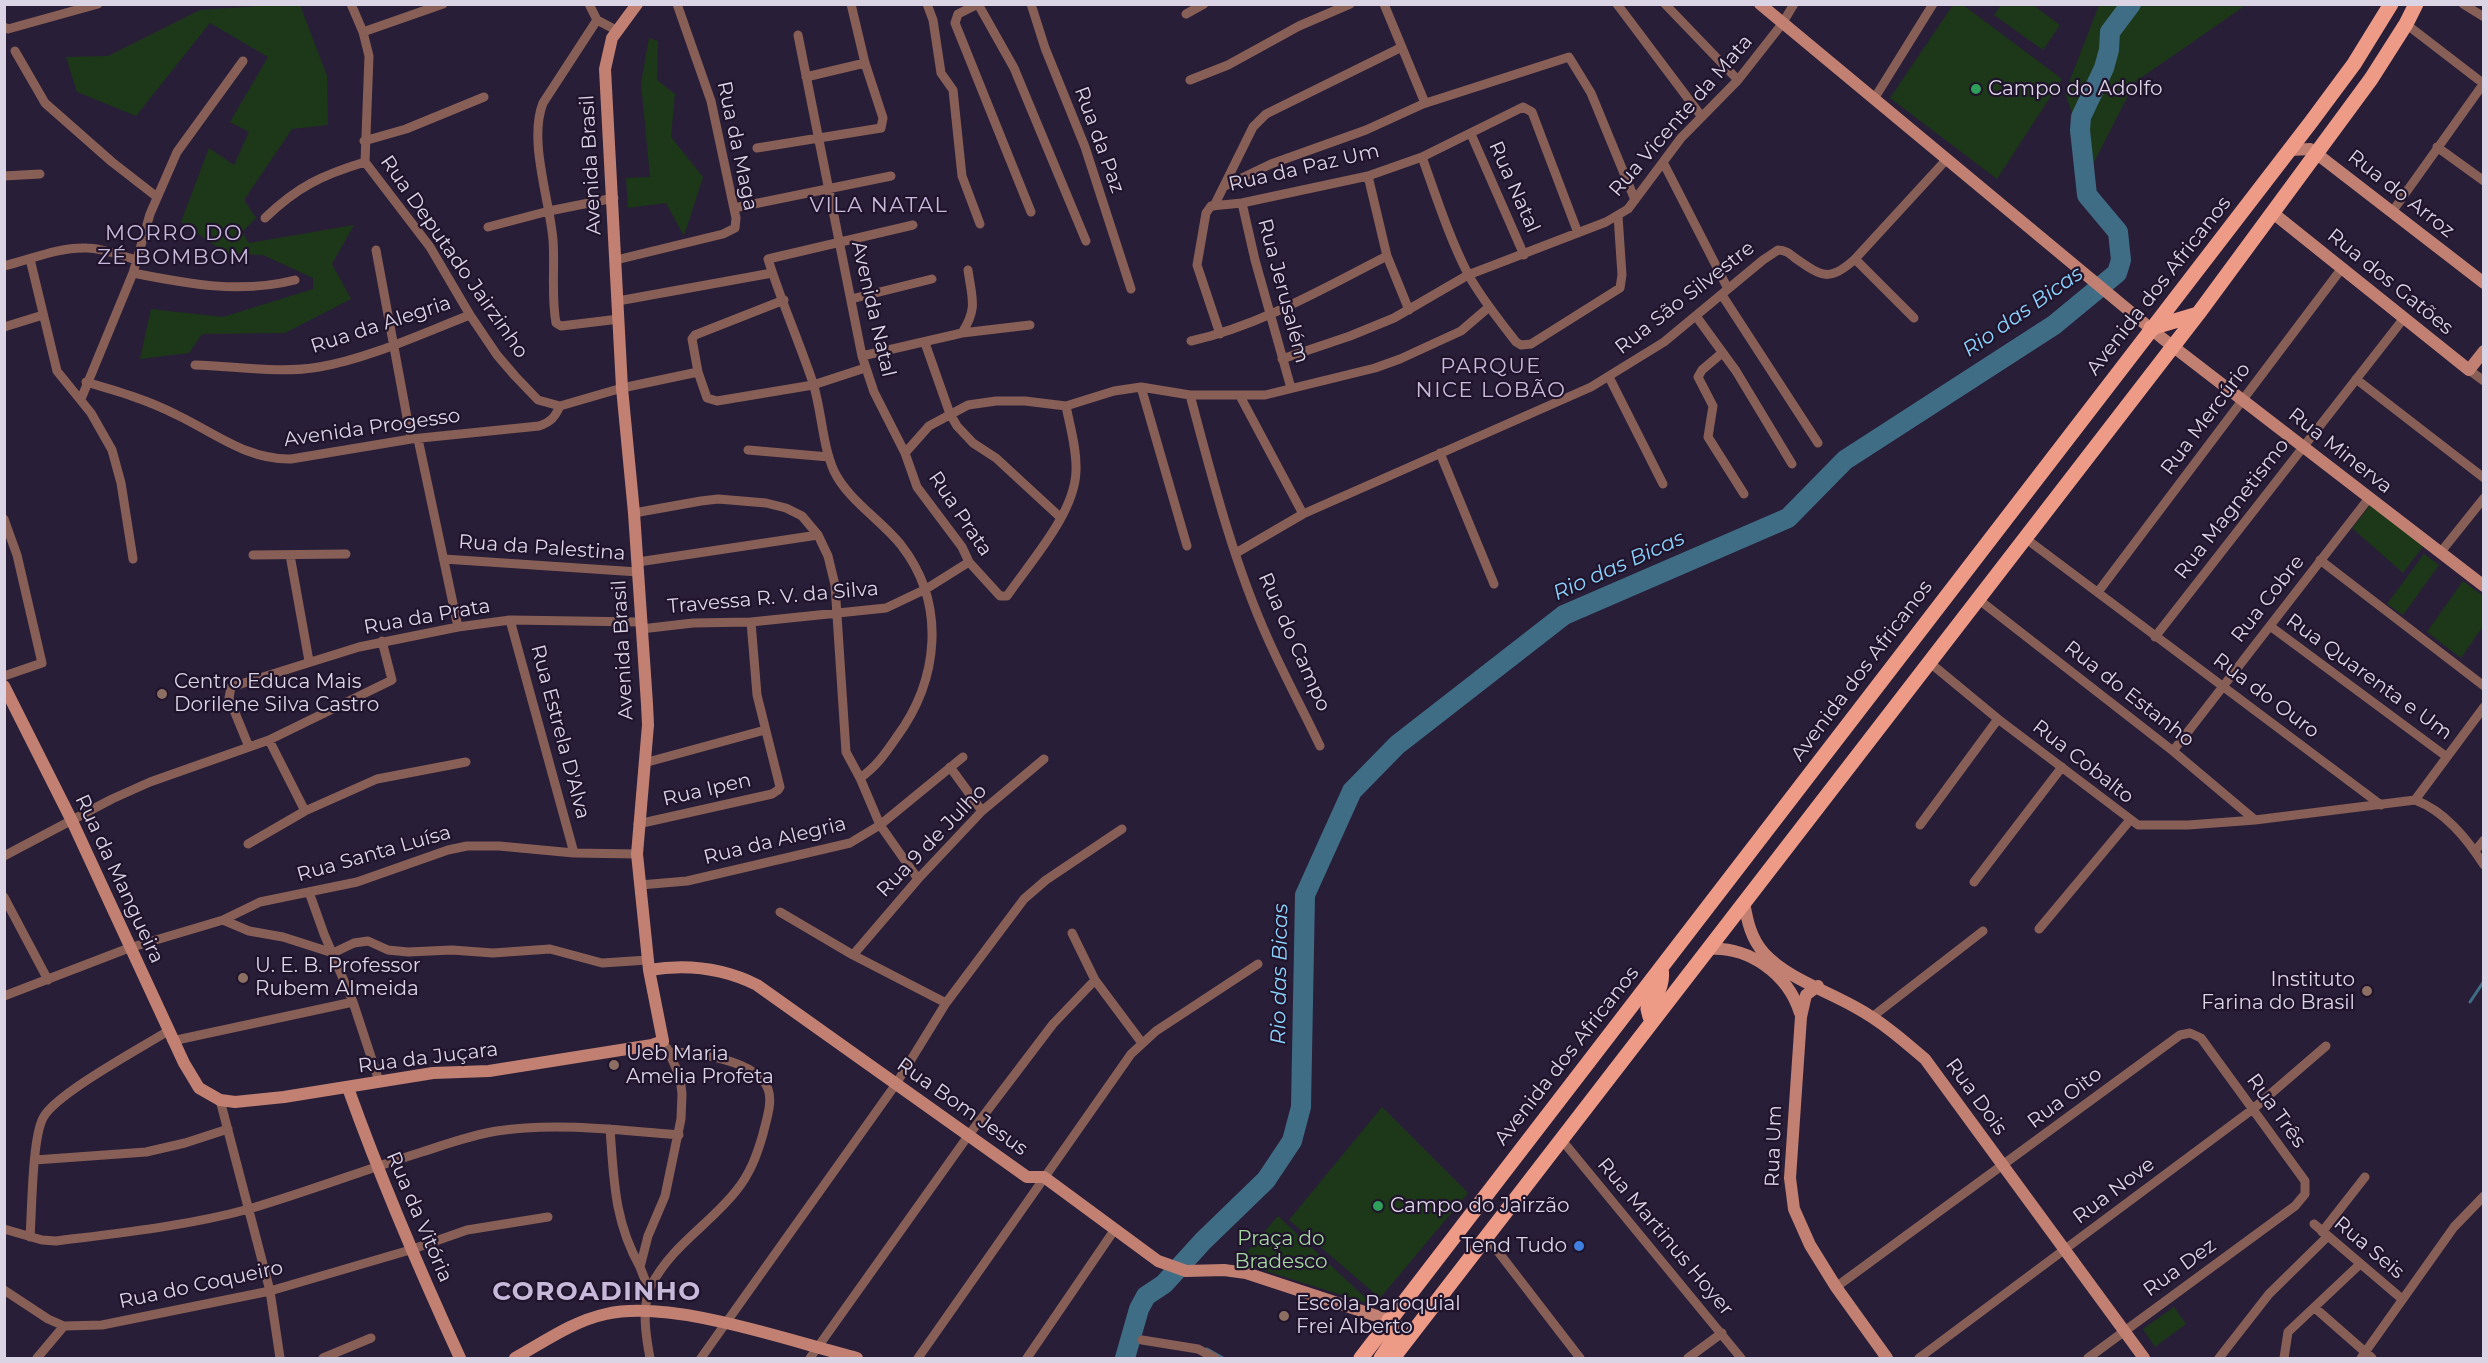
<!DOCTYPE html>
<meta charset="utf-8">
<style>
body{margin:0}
#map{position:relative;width:2488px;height:1363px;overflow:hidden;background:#291e37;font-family:Montserrat,sans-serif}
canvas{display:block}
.frame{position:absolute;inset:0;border:6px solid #dbd4e5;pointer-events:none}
</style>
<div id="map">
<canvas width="2488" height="1363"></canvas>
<div class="frame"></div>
</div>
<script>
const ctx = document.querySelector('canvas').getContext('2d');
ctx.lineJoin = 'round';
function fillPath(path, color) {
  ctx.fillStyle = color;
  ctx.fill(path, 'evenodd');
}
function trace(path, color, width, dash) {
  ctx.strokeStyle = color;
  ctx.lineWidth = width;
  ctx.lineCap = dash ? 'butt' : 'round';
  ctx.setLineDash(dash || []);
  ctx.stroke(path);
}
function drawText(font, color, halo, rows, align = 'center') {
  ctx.font = font + ' Montserrat,sans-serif';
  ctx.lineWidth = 4.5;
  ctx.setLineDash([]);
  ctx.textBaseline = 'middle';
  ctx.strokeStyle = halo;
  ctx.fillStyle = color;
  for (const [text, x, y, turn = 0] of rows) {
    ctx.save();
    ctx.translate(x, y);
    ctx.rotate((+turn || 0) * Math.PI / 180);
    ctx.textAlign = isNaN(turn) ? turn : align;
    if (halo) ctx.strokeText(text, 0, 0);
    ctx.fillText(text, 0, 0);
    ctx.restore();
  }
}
const green = new Path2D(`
 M275 5H300L327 76 328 125 292 129 244 200 256 218 242 232 249 243 354 225 332 264 351 299 285 333 202 334 189 353 140 359 151 309 223 317 313 289V278L263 255 227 254 181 222 209 148 234 165 249 132 230 122 268 57 210 23 136 116 77 92 66 57 108 56 200 10Z
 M1953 5H1963L2062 79 1997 179 1890 98Z
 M2001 5H2033L2060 25 2043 50 1994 15Z
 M2099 5H2246L2135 82 2091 168 2065 93Z
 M649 38 658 41 657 80 675 94 671 137 703 177 684 236 666 203 628 208 626 178 650 177 641 83Z
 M2371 504 2424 545 2403 573 2352 528Z
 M2424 554 2439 565 2403 615 2387 604Z
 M2463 581 2483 596V626L2461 658 2427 632Z
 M1382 1107 1468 1193 1380 1298 1289 1220Z
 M1278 1216 1373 1305 1238 1262Z
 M2174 1307 2186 1324 2155 1347 2143 1329Z`);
const stream = new Path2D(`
 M2470 1002 2484 981
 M1131 1336 1141 1338
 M1207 1349 1223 1358`);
const river = new Path2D(`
 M1125 1358 1139 1309 1146 1296 1164 1284 1203 1241 1266 1180 1292 1141 1301 1107 1305 895 1352 791 1397 745 1564 615 1788 518 1845 460 2054 325 2117 273 2121 260 2118 232 2087 195 2080 130 2081 117 2104 68 2109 50 2110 32 2131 4`);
const street = new Path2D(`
 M351 4 363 32 369 56 365 162 430 247 470 315 497 355 515 376 538 400 560 406 622 388 698 372
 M589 4 597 20 616 30
 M927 4 933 20 941 73 953 90 962 176 980 224
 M1031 4 1045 48 1085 147 1131 289
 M1384 4 1425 103
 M1617 4 1702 117
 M1665 4 1738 80
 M2463 4 2484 17
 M1186 14 1204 4
 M597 20 543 103C528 141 550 201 553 240 555 267 551 297 556 323L561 326 619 319
 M2406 24 2484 84
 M4 27 8 29 98 4
 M363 32 443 4
 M798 35 862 356 874 392 905 453 917 487 962 547 969 562 1000 596H1007C1031 561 1075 513 1076 471 1077 450 1070 426 1066 406
 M15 51 45 103 112 162 157 197
 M806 77 865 63
 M1190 80 1228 65 1299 26 1350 4
 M1874 99 1933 4
 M1471 134 1524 255
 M364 141 406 129 484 97
 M2437 147 2484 181
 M757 148 881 128 883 118 865 63 851 4
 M1422 157C1436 196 1449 237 1468 274 1481 298 1499 320 1516 342L1521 345 1531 344 1620 288 1622 275 1618 216
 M1664 164 1728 289
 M4 176 40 174
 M1368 176 1387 256 1409 310
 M1225 186 1271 164 1366 130 1423 104 1569 57 1591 93 1635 200
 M1242 203 1255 260 1291 388
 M1214 206 1253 127 1266 114 1402 47
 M734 208 891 176
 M1031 212 955 23 958 14 978 4 1014 68 1086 241
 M2392 212 2484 83
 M265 218C297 187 322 175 365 162
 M488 227 549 211 614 198
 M376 250 411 439
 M30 259 57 371 91 413 112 450 121 483 133 559
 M1855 259 1914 318
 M616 260 723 234 735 228 736 218 711 101 677 4
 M4 266C32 259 58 247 87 248 103 248 121 256 137 260
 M133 273C188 284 240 294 295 280
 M1722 295 1818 443
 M851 299 932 279
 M784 300 695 335 692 339 698 372 707 398 717 401 813 385 865 368
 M618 301 772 273
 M1696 316 1736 371 1792 464
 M4 327 43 315
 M962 333C978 308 972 299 968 270
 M1220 334 1197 265 1206 213 1211 206 1242 203 1368 176 1422 157 1523 107 1532 112 1578 233
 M1191 341C1261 325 1324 288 1387 256
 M925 343 950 414 957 426 973 443 996 458 1061 518
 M1722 353 1702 370 1698 377 1713 406 1708 437 1744 494
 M862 356 962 333 1030 325
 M1282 359 1350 336 1394 318 1468 275 1606 222 1628 209 1681 138 1738 80 1782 24 1794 4
 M195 365C235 366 279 374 319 367 368 359 423 333 470 315
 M2469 370 2484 381
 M1609 377 1663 484
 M2356 379 2484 478
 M86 382C117 391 148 400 177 415 215 433 247 460 291 459L411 439 539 426C551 422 555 417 560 406
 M1141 387 1187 546
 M1190 395C1212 477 1233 561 1268 639 1284 675 1303 710 1320 746
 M1240 396 1303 514
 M81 399 133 273 150 214 177 152 243 61
 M418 439 458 627
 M748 450 829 457
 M905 453 929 426 968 405 996 401H1025L1066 406 1114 391 1141 387 1190 395H1265L1375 368 1400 359 1461 331 1489 307
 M1440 453 1494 584
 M634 513 701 501 718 499 766 503 786 508 802 516 818 535 828 556 835 585 846 752 860 778 880 825 918 879
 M4 519 17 555 42 663 4 676
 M2025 538 2381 805
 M1236 553 1303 514 1591 387 1664 342 1763 260 1778 250C1785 250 1789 253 1795 258 1821 276 1829 283 1855 259L1946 160
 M2440 553 2484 498
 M253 555 346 554
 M290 555 309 661
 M444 559 638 572
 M2320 560 2484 686
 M638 562 818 535
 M2098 592 2342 268
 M1978 599 2173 751 2255 820
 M510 620 574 853
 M2270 626 2447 757
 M641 629 693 623 751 622 886 608 926 589 969 562
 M2155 637 2404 318
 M1929 662 1998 719 2138 825H2188L2255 820 2415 800C2445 811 2467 839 2484 865
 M269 740 305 811
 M249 747 229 698 231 687 359 647 458 627 510 620 641 622
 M2173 751 2369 498
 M644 763 765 730
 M950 767 982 811
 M860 778C876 767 885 754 896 738 939 680 947 604 901 545 882 521 847 499 834 471 822 444 822 412 813 383 799 341 781 301 768 259L913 225
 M2415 800 2484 707
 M638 824 772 794 778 790 780 787 757 695 751 622
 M1920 825 1998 719
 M248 844 305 811 377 779 466 762
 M2475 851 2484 840
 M4 856 112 799 150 782 269 740 392 680 382 641
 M1974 882 2062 767
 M640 885 687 881 850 843 880 825 963 757
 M309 892 324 934 353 1002 379 1081
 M4 897 48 980
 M780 912 853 955 946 1003
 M223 920 249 931 283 937 333 953 354 943 368 941 388 950 408 952 452 950 493 953 550 949 602 963 648 960
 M2039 929 2130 820
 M1072 933 1095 980 1142 1043
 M853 955 918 879 982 811 1044 759
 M4 996 129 948 223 920 260 902 357 882 448 850 467 846H499L574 853 637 854
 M1872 1017 1983 931
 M172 1041 353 1002
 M220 1100 270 1291 280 1358
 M610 1129C614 1180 614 1221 640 1267
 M1561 1139 1741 1358
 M35 1160 146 1152 185 1143 228 1129
 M2314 1224 2402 1299
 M4 1229 42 1240 56 1241C120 1233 187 1226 249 1209 307 1192 364 1170 422 1152 447 1144 471 1135 497 1131 556 1122 619 1130 679 1135
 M2322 1232 2365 1177
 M1486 1236 1580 1358
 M30 1237C32 1210 32 1139 43 1118 55 1094 141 1048 168 1031
 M1836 1287 2180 1035 2190 1033 2201 1038 2305 1181V1194L2295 1206 2088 1358
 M4 1290 48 1319 64 1326 102 1325 270 1291 410 1250 467 1230 548 1217
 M649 1290 640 1267 648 1236 665 1196 681 1119 682 1094 680 1077 667 1048
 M2315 1308 2372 1358
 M1142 1340 1198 1349 1215 1358
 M37 1358 64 1326
 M323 1358 371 1338
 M650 1358C646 1337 641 1307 651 1286 671 1246 709 1225 736 1191 750 1174 757 1155 763 1134 766 1121 773 1102 768 1089 757 1060 695 1052 669 1052
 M701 1358 896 1084 946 1003 1024 899 1046 880 1122 829
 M810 1358 968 1136 1053 1024 1095 980
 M918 1358 1131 1054 1156 1031 1258 964
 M1027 1358 1115 1229
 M1688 1358 1722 1333
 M1919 1358 2253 1109 2326 1046
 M2219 1358 2269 1294 2327 1237
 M2284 1358 2288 1332 2359 1265
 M2361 1358 2454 1227 2484 1196`);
const secondary = new Path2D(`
 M1760 4 2162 338 2484 586
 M2291 150 2310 149 2317 154 2484 283
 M2273 213 2469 370 2484 351
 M4 686 72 821 184 1063 199 1088 220 1100 235 1102 284 1097 433 1073 489 1071 652 1045 663 1041 649 970 637 854 648 725 647 704 634 513 622 388 605 69 612 38 637 4
 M1744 902C1747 920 1751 939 1764 953 1787 978 1825 990 1855 1007 1881 1021 1903 1040 1925 1059L2144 1358
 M1708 949C1749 946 1788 974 1800 1013
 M649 970C686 964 723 968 757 985L1027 1177H1044L1158 1261 1186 1271 1224 1270 1246 1273 1389 1320
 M1818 986 1806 995 1801 1017 1790 1178 1794 1209 1810 1245 1836 1287 1887 1358
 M348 1088C381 1180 419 1269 460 1358
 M515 1358C544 1342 573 1321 606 1314 673 1299 789 1341 857 1358`);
const primary = new Path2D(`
 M2151 328 2198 314
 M1654 1019 1650 1017 1648 1009C1655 994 1664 987 1661 968
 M1361 1358 2311 122 2354 64 2391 4
 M1381 1358 1398 1333 1397 1327 1389 1320
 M1393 1358 2198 314 2371 79 2406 24 2416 4`);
const markers = [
 [1976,89,6,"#2e9e5b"],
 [162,694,6,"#8d6e63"],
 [243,978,6,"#8d6e63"],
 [2367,991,6,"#8d6e63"],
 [614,1065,6,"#8d6e63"],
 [1378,1206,6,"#2e9e5b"],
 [1579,1246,6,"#3f7fe0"],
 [1284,1316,6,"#8d6e63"]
];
const poiNames = [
 ["Campo do Adolfo",1988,89],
 ["Centro Educa Mais",174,682],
 ["Dorilene Silva Castro",174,705],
 ["U. E. B. Professor",255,966],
 ["Rubem Almeida",255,989],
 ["Instituto",2355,980,"right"],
 ["Farina do Brasil",2355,1003,"right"],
 ["Ueb Maria",626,1054],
 ["Amelia Profeta",626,1077],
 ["Campo do Jairzão",1390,1206],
 ["Tend Tudo",1567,1246,"right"],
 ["Escola Paroquial",1296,1304],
 ["Frei Alberto",1296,1327]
];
const streetNames = [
 ["Rua Vicente da Mata",1681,116,-49],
 ["Rua da Paz",1099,140,70],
 ["Rua da Maga",737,146,78],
 ["Avenida Brasil",591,165,-93],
 ["Rua da Paz Um",1304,168,-13],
 ["Rua Natal",1514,187,66],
 ["Rua do Arroz",2401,194,38],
 ["Rua Deputado Jairzinho",454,257,55],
 ["Rua dos Gatões",2390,282,39],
 ["Avenida dos Africanos",2159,286,-52],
 ["Rua Jerusalém",1283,291,75],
 ["Rua São Silvestre",1685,298,-38],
 ["Avenida Natal",873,309,77],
 ["Rua da Alegria",381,325,-18],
 ["Rua Mercúrio",2206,419,-53],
 ["Avenida Progesso",372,428,-8],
 ["Rua Minerva",2340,451,38],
 ["Rua Magnetismo",2232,509,-52],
 ["Rua Prata",960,514,56],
 ["Rua da Palestina",542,548,4],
 ["Travessa R. V. da Silva",773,598,-5],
 ["Rua Cobre",2268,599,-52],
 ["Rua da Prata",427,617,-10],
 ["Rua do Campo",1294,642,66],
 ["Avenida Brasil",623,650,-93],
 ["Avenida dos Africanos",1862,671,-53],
 ["Rua Quarenta e Um",2369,677,36],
 ["Rua do Estanho",2129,694,38],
 ["Rua do Ouro",2266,696,37],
 ["Rua Estrela D'Alva",560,732,75],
 ["Rua Cobalto",2083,762,38],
 ["Rua Ipen",707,790,-13],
 ["Rua da Alegria",775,841,-14],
 ["Rua 9 de Julho",932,841,-46],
 ["Rua Santa Luísa",374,854,-16],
 ["Rua da Mangueira",119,879,65],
 ["Avenida dos Africanos",1567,1056,-52],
 ["Rua da Juçara",428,1058,-7],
 ["Rua Dois",1976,1097,54],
 ["Rua Oito",2065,1098,-37],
 ["Rua Bom Jesus",962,1107,35],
 ["Rua Três",2276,1111,54],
 ["Rua Um",1774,1146,-88],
 ["Rua Nove",2114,1191,-37],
 ["Rua da Vitória",419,1217,67],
 ["Rua Martinus Hoyer",1665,1237,50],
 ["Rua Seis",2369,1248,40],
 ["Rua Dez",2180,1268,-36],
 ["Rua do Coqueiro",201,1285,-12]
];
const parkNames = [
 ["Praça do",1281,1239],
 ["Bradesco",1281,1262]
];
const neighbourhoodNames = [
 ["VILA NATAL",879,206],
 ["MORRO DO",174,234],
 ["ZÉ BOMBOM",174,258],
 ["PARQUE",1491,367],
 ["NICE LOBÃO",1491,391]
];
const waterNames = [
 ["Rio das Bicas",2023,312,-35],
 ["Rio das Bicas",1619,566,-24],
 ["Rio das Bicas",1280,974,-89]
];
const districtNames = [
 ["COROADINHO",597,1292]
];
fillPath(green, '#1c3819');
trace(stream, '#406d86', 3);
trace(river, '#406d86', 20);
trace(street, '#885f56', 9);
trace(secondary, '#c18071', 12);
trace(primary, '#ed9a86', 15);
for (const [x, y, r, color] of markers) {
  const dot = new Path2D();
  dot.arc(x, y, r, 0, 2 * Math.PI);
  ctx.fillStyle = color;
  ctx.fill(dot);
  trace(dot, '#20142c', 2);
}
drawText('20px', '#dbd4e5', '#20142c', poiNames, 'left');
drawText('20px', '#dbd4e5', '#20142c', streetNames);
drawText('20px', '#a4d79e', '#20142c', parkNames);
ctx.letterSpacing = '1.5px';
drawText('21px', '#c7b9da', '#20142c', neighbourhoodNames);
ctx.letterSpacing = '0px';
drawText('italic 21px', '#8ad3fd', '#20142c', waterNames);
ctx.letterSpacing = '1.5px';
drawText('bold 26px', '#c7b9da', '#20142c', districtNames);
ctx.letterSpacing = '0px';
</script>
